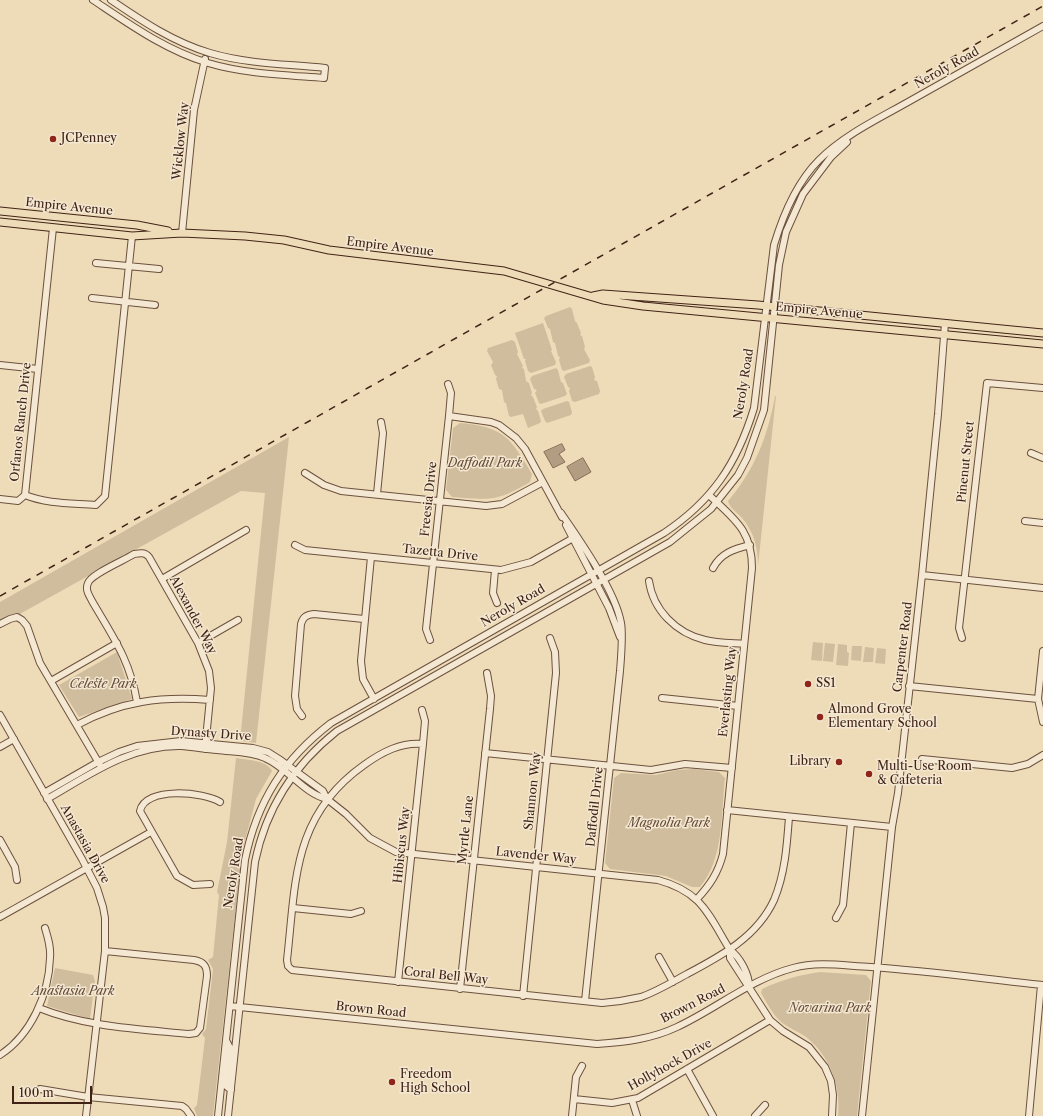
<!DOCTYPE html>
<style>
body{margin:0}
#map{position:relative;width:1043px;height:1116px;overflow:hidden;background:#eedcb9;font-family:"Libre Caslon Text",serif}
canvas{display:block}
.scale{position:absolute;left:12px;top:1086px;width:80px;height:18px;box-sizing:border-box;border:2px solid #402316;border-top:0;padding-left:5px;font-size:12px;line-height:14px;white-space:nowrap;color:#402316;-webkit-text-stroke:3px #f4e8d2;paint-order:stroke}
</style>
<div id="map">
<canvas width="1043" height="1116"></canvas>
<div class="scale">100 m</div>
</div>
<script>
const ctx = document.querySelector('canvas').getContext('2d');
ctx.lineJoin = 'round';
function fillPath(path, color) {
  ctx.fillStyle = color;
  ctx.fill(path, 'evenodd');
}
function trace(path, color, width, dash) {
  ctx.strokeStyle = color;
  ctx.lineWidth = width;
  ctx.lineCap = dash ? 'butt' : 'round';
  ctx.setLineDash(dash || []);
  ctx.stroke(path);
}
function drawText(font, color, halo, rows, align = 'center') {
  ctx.font = font + ' "Libre Caslon Text",serif';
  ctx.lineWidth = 3;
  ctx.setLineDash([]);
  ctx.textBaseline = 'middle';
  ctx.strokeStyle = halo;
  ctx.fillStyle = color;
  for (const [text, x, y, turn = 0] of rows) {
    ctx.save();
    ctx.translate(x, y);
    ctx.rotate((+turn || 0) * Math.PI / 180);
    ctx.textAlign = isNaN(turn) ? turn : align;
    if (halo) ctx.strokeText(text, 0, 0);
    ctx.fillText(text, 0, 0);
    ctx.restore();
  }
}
const green = new Path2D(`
 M570 307 572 309 575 321 577 323 581 333 580 335 582 336 585 347 584 349 590 360 589 363 564 371 562 370 559 360 560 357 558 356 555 343 553 342 550 329 548 328 544 318 546 316Z
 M543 323 552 350 551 351 556 362 555 365 531 373 528 371 525 361 526 359H524L515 333Z
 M512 340 515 342 518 352 517 354 523 366 522 368 524 369 526 381 529 383 532 393 531 395 533 397 537 407 536 409 538 411 541 421 540 423 528 428 523 414 511 417 509 416 506 403 504 402 502 390 499 389 496 379 497 376 495 375 491 365 493 362 487 351 488 348Z
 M590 366 592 367 595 377 594 380 597 381 600 391 599 394 575 402 572 401 569 391 570 388 568 387 564 377 566 374Z
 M556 368 558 370 561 382 563 383 567 394 565 396 541 404 539 403 535 393 537 390 534 389 530 379 532 376Z
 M775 396H776L758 566C758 548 754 532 742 518 737 512 730 509 728 501 754 471 768 436 775 396Z
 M567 401 569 402 572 412 571 415 547 423 545 421 541 411 543 409Z
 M460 423C504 427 510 437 532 474L530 482C496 502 490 500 452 497L446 490 453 428Z
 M289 437 256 743 240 741 265 493 241 491 0 625V602Z
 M813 642 823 643 822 661 811 660Z
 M825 643 835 644 833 662 823 661Z
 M838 644 847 645V652L849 653 848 666 836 665Z
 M852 646H862L861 661 851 660Z
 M865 647 874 648 873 662H863Z
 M877 648 886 649 885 664 875 663Z
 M117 652 132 699 79 717 59 685Z
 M236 758C247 760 267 760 272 771L256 799 242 852 213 1116H197L194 1108 197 1105 205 1038 202 1034 206 1029 213 969 208 960 213 957 219 895 217 892 227 842Z
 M694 769 719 772 725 778C721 814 724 859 700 887H692L666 876 610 869 605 863 614 778 621 773 656 775 677 770Z
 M55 968 93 975 95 981 90 1019 47 1006Z
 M820 972 866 975 871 981 857 1116H838C841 1086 830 1056 806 1037 798 1031 788 1028 780 1021 772 1013 767 1003 761 993L762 989C781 980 799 975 820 972Z`);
const water = new Path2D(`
 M562 444 565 450 559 454 565 462 553 468 544 452Z
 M583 458 591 472 575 481 567 467Z`);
const minor = new Path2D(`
 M93 0C129 24 165 50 208 63 245 74 285 75 324 78L325 68C287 64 247 64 210 53 173 42 142 21 111 0
 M53 228 25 495C47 504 72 503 96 505L105 496 132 236
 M182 233 194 110 205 59
 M96 263 159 269
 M92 298 155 305
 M0 365 38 369
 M449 416 491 422 499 425 516 438 525 449 562 517
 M1031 453 1043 458
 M305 473 324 485 341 491 486 506 502 504 543 482
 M377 494 383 433 381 422
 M0 499 18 501 25 495
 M561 513C579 539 616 592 621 623 623 634 621 659 620 671L585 1001
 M1025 521 1043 523
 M566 525 609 608 620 637
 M295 545 305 550 501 570 531 562 575 537
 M371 557 361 661 363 679 374 699
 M713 568C721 553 734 549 750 545
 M495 570 493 593 497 603
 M922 575 1043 588
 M162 579 246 530
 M649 581C653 610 676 633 705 640 717 643 731 643 744 644
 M0 624 10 619 17 617 22 620 27 626 40 663 100 765
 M962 638 959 628 987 383 1043 388
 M430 640 426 629 449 416 451 393 448 384
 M198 643 238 620
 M1043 651 1038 699 1043 722
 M51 681 117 643
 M909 686 1038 699
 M662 698 738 706
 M137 702C130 660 113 637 92 601 89 595 85 590 88 583 91 574 125 560 134 554 140 553 145 552 149 557L198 643 209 671 211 688 205 749
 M0 715 82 859 97 888 103 907 105 918V951L86 1116
 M302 716 297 709 295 696 301 624C303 617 306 615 314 614L364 619
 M77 725C121 701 161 696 210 700
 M423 744C401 742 382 752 364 765 292 816 296 881 287 960L288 966 292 970 602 1003C615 1002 628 1000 641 997 658 991 672 982 687 974 721 956 757 937 774 900 785 874 787 845 789 817
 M0 747 14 739
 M485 753 651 770 685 764 732 768
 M922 759 1012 768 1028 764 1043 755
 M44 793 98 762 119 752 137 746 181 741 253 748 268 752 279 759 323 791 327 799 346 814 370 838 396 852 658 880C702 892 708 914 730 950 740 957 749 974 749 986
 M47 799C89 775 130 745 181 746 193 747 205 749 217 750 232 752 250 751 265 758 288 768 303 793 327 799
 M727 810 892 827
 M0 840 15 867 17 880
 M210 884 193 885 177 876 140 811C145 786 204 792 220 802
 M697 899C710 885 718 873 723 854L752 568C752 530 734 519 709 495
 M293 908 351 914 361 911
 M0 917 151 832
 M836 918 843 905 851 823
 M730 950V958L770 1020 783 1031 809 1047 825 1067 831 1081 833 1095 832 1116
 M659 957 673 982
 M398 982 423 744 425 721 422 710
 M460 989 490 709 491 696 487 673
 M523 996 556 673 555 652 550 638
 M230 1006 597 1044C625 1042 652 1039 677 1027 716 1009 751 979 793 968 819 961 845 966 871 967 929 971 986 979 1043 985
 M39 1008C86 1027 138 1029 189 1034L196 1033 200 1028 207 976C207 966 204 962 194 960L105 951
 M227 1042 230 1048 226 1086 231 1090
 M0 1055C31 1035 49 994 50 958 51 947 48 938 45 928
 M687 1069 713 1116
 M40 1089 88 1097 182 1106 186 1109 191 1116
 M574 1099 612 1103 638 1098 770 1020
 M632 1100 637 1116
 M218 1116 245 860C257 801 284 759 331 723L664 533C712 501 737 464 754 408L774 245C783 215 796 183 819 160 844 135 878 119 908 102 953 77 998 51 1043 26
 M228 1116 255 862C266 808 294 765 337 731L670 542 711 509 738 475 747 458 764 410 779 265 786 232 803 194 831 157 847 142
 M572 1116 576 1077 582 1066
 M755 1116 765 1105
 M862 1116 892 827 898 793 922 575 938 414 945 323
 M1029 1116 1041 985`);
const major = new Path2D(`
 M0 211 137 225 168 231
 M0 222 132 236 182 233 245 236 284 240 329 250 504 271 603 300 643 306 1043 344
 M593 296 603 294 631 296 758 305 1043 333`);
const rail = new Path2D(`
 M0 596 1043 6`);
const markers = [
 [53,139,4,"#8f2418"],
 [808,684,4,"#8f2418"],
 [820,717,4,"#8f2418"],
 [839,762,4,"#8f2418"],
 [869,774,4,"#8f2418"],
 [392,1082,4,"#8f2418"]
];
const streetNames = [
 ["Neroly Road",947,68,-29],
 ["Wicklow Way",181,141,-84],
 ["Empire Avenue",69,207,6],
 ["Empire Avenue",390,247,7],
 ["Empire Avenue",819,311,5],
 ["Neroly Road",744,384,-81],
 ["Orfanos Ranch Drive",21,422,-84],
 ["Pinenut Street",966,462,-84],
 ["Freesia Drive",429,499,-84],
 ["Tazetta Drive",440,553,6],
 ["Neroly Road",513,606,-30],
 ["Alexander Way",193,615,62],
 ["Carpenter Road",903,647,-83],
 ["Everlasting Way",728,692,-84],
 ["Dynasty Drive",211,734,4],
 ["Shannon Way",533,791,-84],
 ["Daffodil Drive",595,807,-84],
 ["Myrtle Lane",466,830,-84],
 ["Anastasia Drive",85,844,61],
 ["Hibiscus Way",402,845,-84],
 ["Lavender Way",536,856,6],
 ["Neroly Road",234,873,-81],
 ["Coral Bell Way",446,976,6],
 ["Brown Road",693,1004,-27],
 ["Brown Road",371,1010,6],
 ["Hollyhock Drive",670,1065,-29]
];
const poiNames = [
 ["JCPenney",61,139],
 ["SS1",816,684],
 ["Almond Grove",828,710],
 ["Elementary School",828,724],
 ["Library",831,762,"right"],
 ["Multi-Use Room",877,767],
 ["& Cafeteria",877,781],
 ["Freedom",400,1075],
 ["High School",400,1089]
];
const parkNames = [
 ["Daffodil Park",485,464],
 ["Celeste Park",103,685],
 ["Magnolia Park",669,824],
 ["Anastasia Park",73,992],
 ["Novarina Park",830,1009]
];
fillPath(green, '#d0bd9d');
fillPath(water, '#b39d82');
trace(water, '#856c57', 1);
trace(minor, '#6c513f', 8);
trace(major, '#402316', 9);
trace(minor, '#f4e8d2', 6);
trace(major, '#eedcb9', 7);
trace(rail, '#402316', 1.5, [7, 7]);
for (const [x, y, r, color] of markers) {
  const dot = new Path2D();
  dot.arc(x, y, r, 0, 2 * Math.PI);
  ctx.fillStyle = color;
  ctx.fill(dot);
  trace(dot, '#f4e8d2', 1.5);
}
drawText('12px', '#402316', '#f4e8d2', streetNames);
drawText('12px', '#402316', '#f4e8d2', poiNames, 'left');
drawText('italic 12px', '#644a38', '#f4e8d2', parkNames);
</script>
